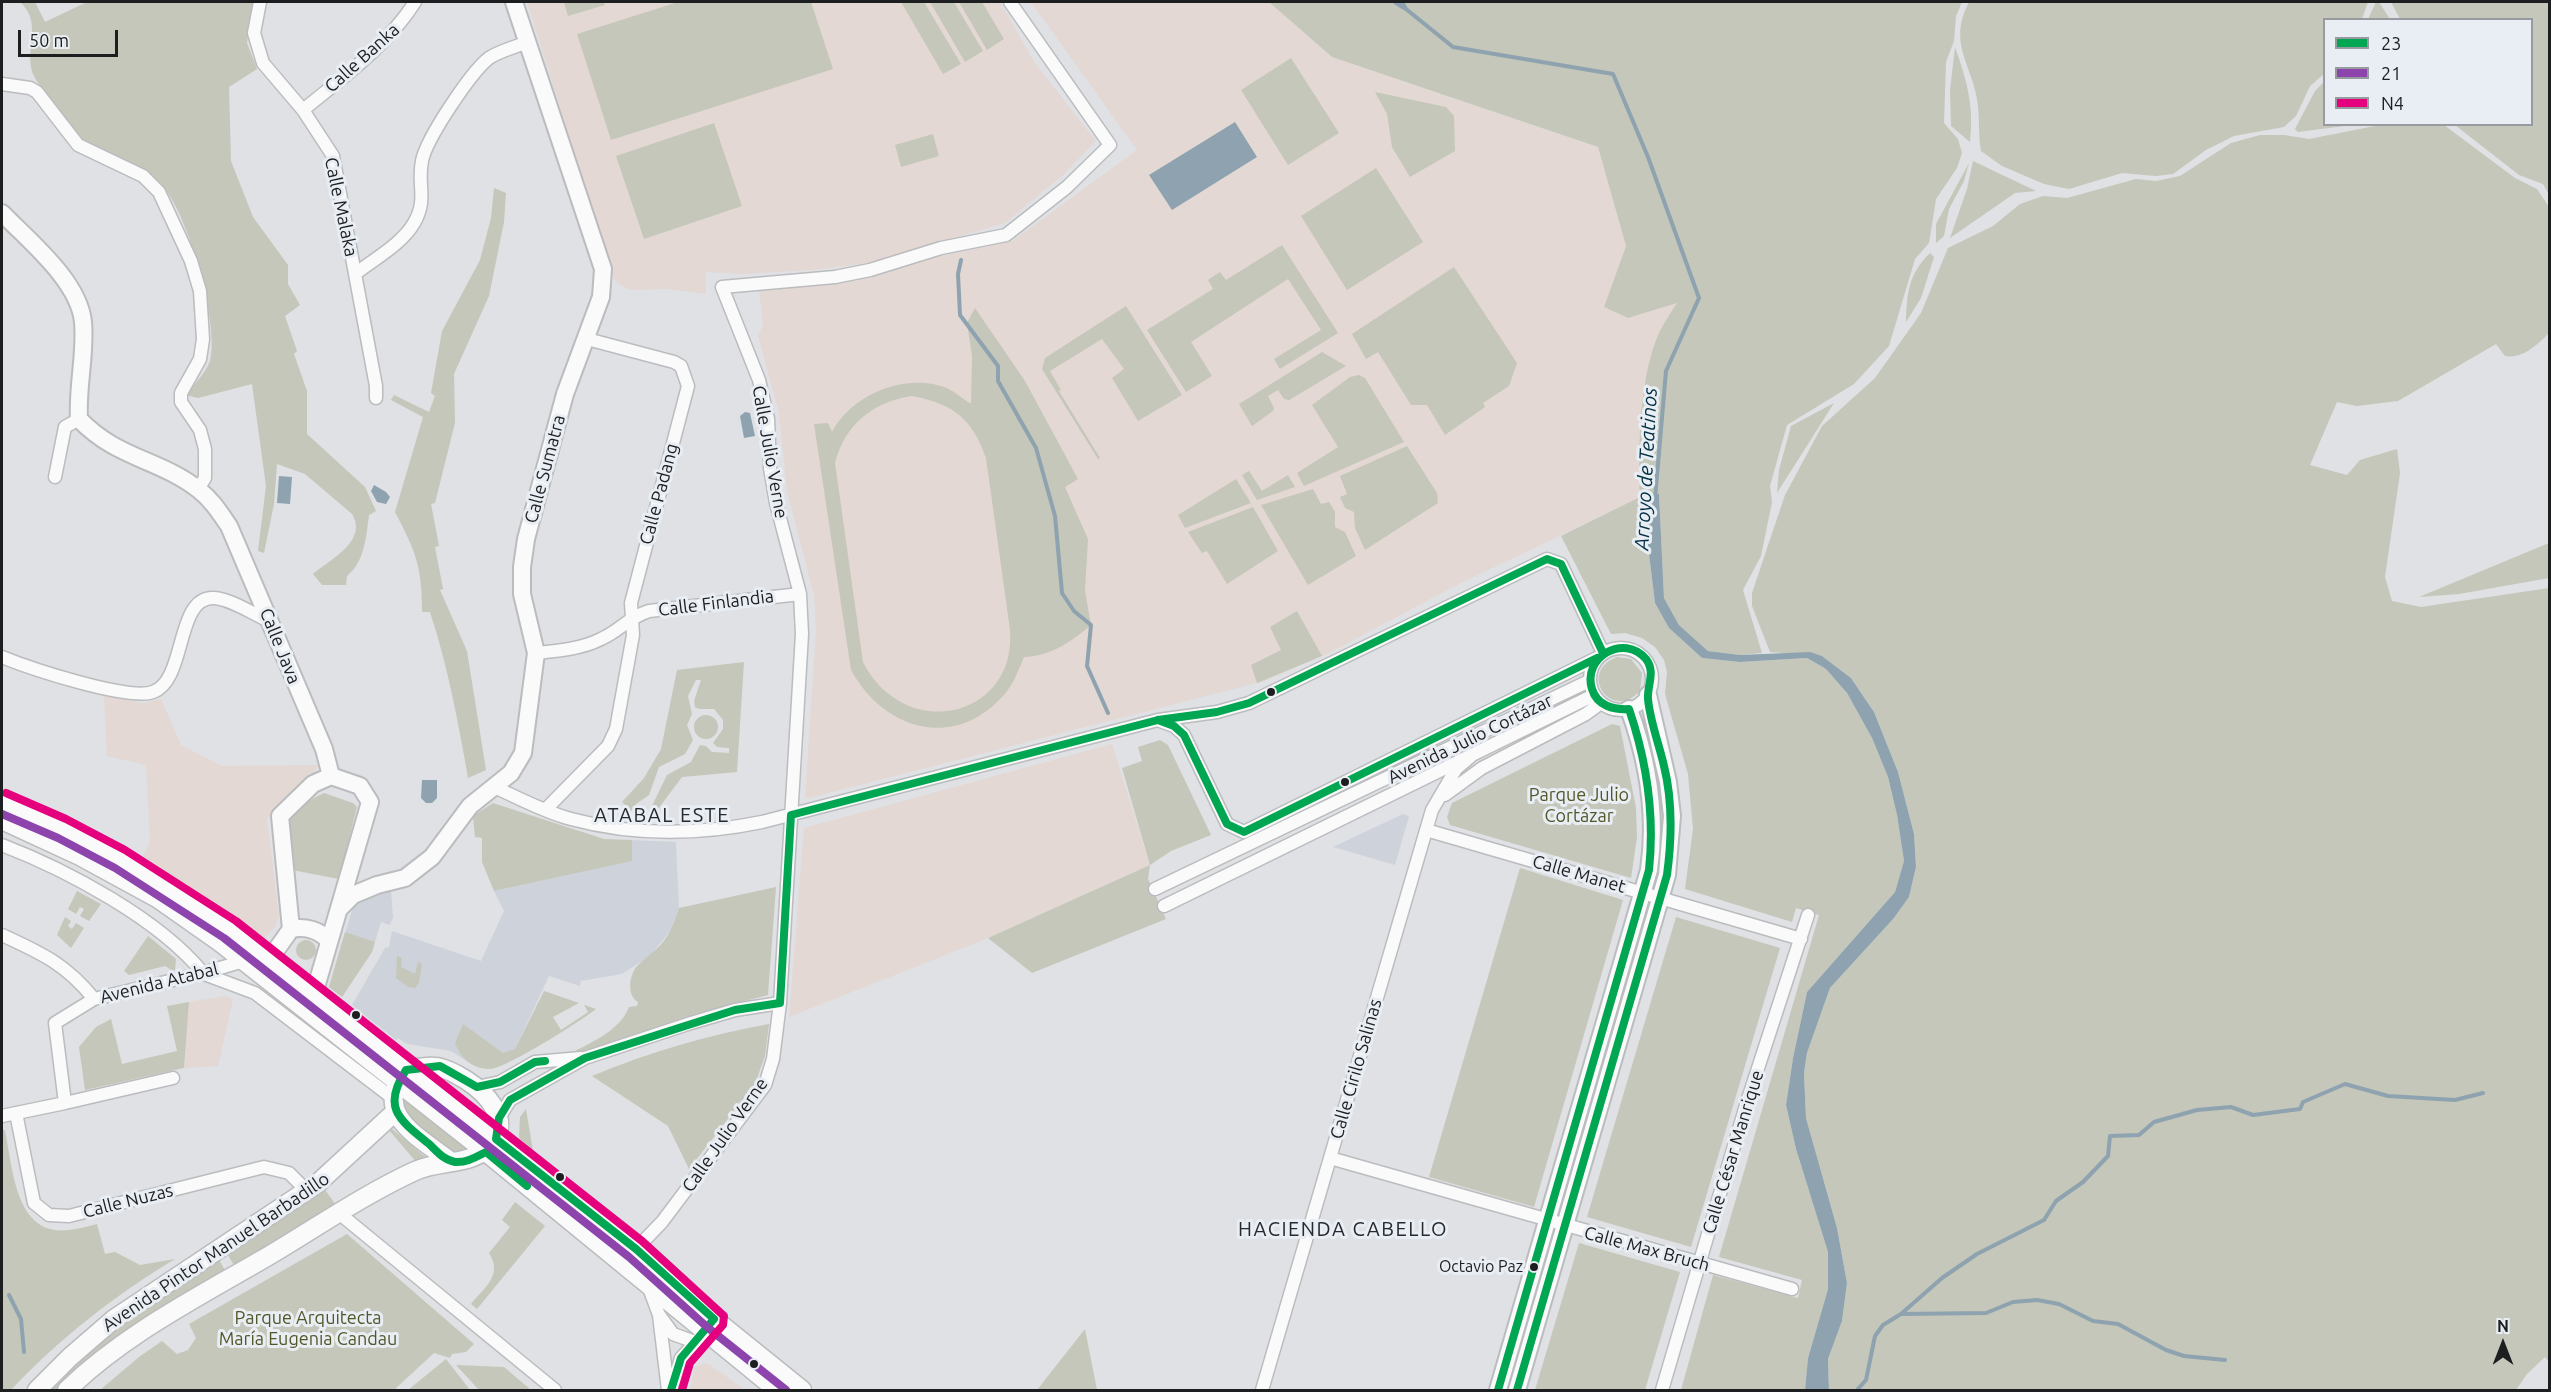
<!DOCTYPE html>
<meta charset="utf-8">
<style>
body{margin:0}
#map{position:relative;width:2551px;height:1392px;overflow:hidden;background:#dfe1e4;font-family:Ubuntu,sans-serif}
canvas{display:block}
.frame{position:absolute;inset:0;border:3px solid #1c1e20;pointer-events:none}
.legend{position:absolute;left:2323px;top:18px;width:210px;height:108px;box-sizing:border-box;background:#e9eef4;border:2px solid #979b9f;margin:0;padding:8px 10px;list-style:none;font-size:18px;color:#1c1e20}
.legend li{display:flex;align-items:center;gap:12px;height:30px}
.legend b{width:30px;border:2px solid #979b9f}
.north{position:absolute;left:2473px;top:1314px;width:60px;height:60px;-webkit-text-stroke:4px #e9eef4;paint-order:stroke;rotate:0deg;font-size:16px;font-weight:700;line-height:24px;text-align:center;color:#1c1e20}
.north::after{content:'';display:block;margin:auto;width:21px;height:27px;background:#1c1e20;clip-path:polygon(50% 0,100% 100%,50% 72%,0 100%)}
.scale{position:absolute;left:18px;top:30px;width:100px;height:27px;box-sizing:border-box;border:3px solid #1c1e20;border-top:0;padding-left:8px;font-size:18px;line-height:21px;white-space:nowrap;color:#1c1e20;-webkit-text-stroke:4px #e9eef4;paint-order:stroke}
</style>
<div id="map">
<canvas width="2551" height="1392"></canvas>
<div class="frame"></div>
<ul class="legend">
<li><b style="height:8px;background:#00a651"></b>23</li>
<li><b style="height:8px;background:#8e44ad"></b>21</li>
<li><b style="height:8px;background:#e5007d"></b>N4</li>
</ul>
<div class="north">N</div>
<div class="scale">50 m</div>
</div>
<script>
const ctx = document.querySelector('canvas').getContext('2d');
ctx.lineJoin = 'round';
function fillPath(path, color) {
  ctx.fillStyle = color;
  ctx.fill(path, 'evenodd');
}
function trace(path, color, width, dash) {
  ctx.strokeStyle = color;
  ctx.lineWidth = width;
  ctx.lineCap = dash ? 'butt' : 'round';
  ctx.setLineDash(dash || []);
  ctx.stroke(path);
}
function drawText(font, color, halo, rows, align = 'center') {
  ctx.font = font + ' Ubuntu,sans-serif';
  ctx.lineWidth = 6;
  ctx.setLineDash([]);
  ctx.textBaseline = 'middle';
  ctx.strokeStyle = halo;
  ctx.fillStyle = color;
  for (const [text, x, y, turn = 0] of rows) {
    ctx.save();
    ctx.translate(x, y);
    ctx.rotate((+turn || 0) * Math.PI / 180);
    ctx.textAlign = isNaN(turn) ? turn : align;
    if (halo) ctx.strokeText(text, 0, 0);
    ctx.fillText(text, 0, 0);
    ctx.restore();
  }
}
const built = new Path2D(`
 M1403 814 1409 816 1395 865 1333 847Z
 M632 840 676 842 679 908 671 930 651 955 622 974 581 981 580 986 549 976 510 1060 489 1069 471 1064 451 1051 407 1044 398 1038 396 1040 352 1005 385 948 389 947 392 931 481 961 504 911 494 891 631 861Z
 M391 890 393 917 390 925 381 922 372 952 342 997 329 987 354 904 359 897Z`);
const education = new Path2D(`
 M527 2H1000L1035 63 1096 141 1064 174 1005 223 868 263 815 270 740 274 706 272V294L667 289 630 290 618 284 613 277Z
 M1031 2H1269L1332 57 1598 147 1626 246 1604 307 1628 318 1678 302 1660 331 1638 457 1641 497 1455 586 1329 653 1265 681 805 799 816 629 814 595 787 492 779 413 758 336 763 325 759 290 838 283 919 261 1012 241 1137 150Z
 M104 696 143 703 161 699 181 745 222 766 318 765 315 773 267 819 279 916 275 927 263 940 259 941 143 856 150 842 146 765 107 756Z
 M1112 744 1150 865 988 938 789 1017 804 828Z
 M225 996 233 999 218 1066 184 1068 189 1002Z
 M704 1363 710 1365 745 1390H690L694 1368Z`);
const green = new Path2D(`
 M20 2H35L45 22 87 2H253L247 43 257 69 229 87 231 161 253 217 288 265V284L300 305 285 316 297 351 294 354 307 391V434L365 487 376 511 369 515C366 537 365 561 347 576L346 585H322L313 574C331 559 368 541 352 514L305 474 277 464 274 504 264 553 258 551 266 486 252 384 198 398 186 395C193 385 206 373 210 361 220 326 188 215 164 188 142 164 111 160 86 143 76 136 42 90 35 78 21 54 45 24 20 2Z
 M564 2H604L605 5 568 16Z
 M678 2H811L833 69 611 140 577 34Z
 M901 2H924L961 64 943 74Z
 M930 2H954L983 51 965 62Z
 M959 2H982L1004 39 987 50Z
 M1269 2H1962L1956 16 1954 41 1946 62 1944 123 1958 139 1962 153 1957 168 1936 199 1929 243 1915 259 1889 346 1854 384 1787 425 1770 486 1772 502 1761 556 1743 590 1762 653 1740 655 1708 651 1679 625 1664 598 1659 494H1651L1648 546 1655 603 1669 628 1702 658 1740 662 1807 658 1826 669 1847 693 1872 738 1888 777 1897 815 1904 861 1895 892 1807 992 1793 1058 1786 1105 1796 1149 1828 1252V1289L1808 1358 1805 1390H1681L1713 1275 1798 1298 1802 1280 1719 1257 1819 915 1796 908 1792 922 1685 889 1693 829 1688 774 1665 694 1667 672 1664 660 1655 647 1642 638 1625 633 1611 634 1561 536 1640 497C1638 449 1639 375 1660 331 1665 321 1671 312 1677 303L1628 318 1604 307 1626 246 1598 147 1332 57Z
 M1969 2H2368L2362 19 2324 20V74L2310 86 2296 116 2284 127 2234 136 2206 150 2173 174 2156 176 2122 173 2069 189 2044 184 2002 166 1981 151C1978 134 1980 116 1977 99 1970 61 1948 42 1969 2Z
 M2376 2H2379L2390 19H2368Z
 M2391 2H2549V195L2543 184 2519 175 2455 125 2532 124V20L2400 19Z
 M1955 47C1967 82 1974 104 1970 142L1951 126 1950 90Z
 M1291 58 1339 133 1288 165 1241 90Z
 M2324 82V124L2352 125 2298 132 2295 129 2315 91Z
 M1375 92 1446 107 1454 116 1455 151 1410 177 1392 147 1387 114Z
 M714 123 742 206 644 239 616 156Z
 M2385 124 2444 125 2515 178 2537 189 2549 207V333C2537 345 2523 359 2505 356L2496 344 2398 401 2357 406 2337 402 2310 465 2347 475 2360 460 2397 449 2400 473 2385 577 2392 601 2421 607 2549 588V1362L2545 1357 2527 1374 2516 1390H1829L1828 1359 1842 1321 1847 1283 1837 1228 1806 1118 1804 1073 1807 1053 1830 988 1894 918 1909 897 1916 867 1914 834 1898 772 1874 712 1851 678 1822 656 1770 652 1752 606V593L1785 495 1822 426 1875 378 1921 313 1948 248 1993 226 2020 204 2043 196 2067 198 2136 179 2156 181 2180 176 2231 143 2260 135H2284L2309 139Z
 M933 134 939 156 901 167 895 145Z
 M1973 161 2036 191 2015 193 1950 238 1967 189Z
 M1969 163 1964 181 1949 209 1944 236 1936 243V224Z
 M1376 168 1423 242 1347 290 1301 216Z
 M494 188 506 193 504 222 489 296 454 374 455 423 435 503 431 504 439 546 435 547 443 589 440 590 467 651 486 770 468 778C458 721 448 667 430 612H422C422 567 416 552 395 512L423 417 391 400 394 395 429 412 435 396 431 393 442 331 480 260 491 218Z
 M1282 245 1338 333 1280 369 1274 359 1321 330 1288 279 1191 342 1212 376 1186 392 1147 330 1213 289 1208 280 1220 272 1226 280Z
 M1930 253 1934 257 1921 298 1906 322C1907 293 1908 275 1930 253Z
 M1454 267 1517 363 1509 386 1483 403 1485 407 1445 435 1427 405H1411L1378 352 1366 359 1352 334Z
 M1126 306 1182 395 1138 421 1112 378 1124 369 1102 339 1050 371 1061 390 1059 391 1100 458 1098 459 1042 369 1045 358Z
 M975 308 1025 381 1078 479 1065 487 1088 539 1085 591 1091 625C1071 642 1051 656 1024 657 1018 671 1013 686 1002 697 952 751 883 729 851 670L814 424 828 423 832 432C852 394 906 372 947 388 955 392 963 399 971 404L972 356 967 323ZM912 396C953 404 972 418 986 458L1010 630C1017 718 905 744 863 662L835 463C845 424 873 402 912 396Z
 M1322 352 1346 366 1289 400 1284 399 1278 390 1268 396 1274 408 1273 411 1252 426 1239 404Z
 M1359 375 1365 378 1404 442 1304 486 1297 473 1338 447 1312 405 1350 377Z
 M1834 403 1777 493 1779 470 1791 426Z
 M1407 446 1437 493 1438 503 1365 550 1355 528 1354 512 1345 508 1340 497 1347 494 1340 476Z
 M1249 471 1262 491 1288 475 1295 487 1257 500 1242 475Z
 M1236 479 1251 503 1185 528 1178 515Z
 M1313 489 1321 504 1329 502 1335 512V527L1345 532 1356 556 1308 585 1261 505Z
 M1253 507 1278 551 1227 584 1207 551 1202 553 1188 532Z
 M2549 543V578L2459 594 2419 597Z
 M1297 611 1322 656 1257 683 1251 665 1281 650 1270 627Z
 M1617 657 1631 659 1642 673 1640 691C1611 722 1577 672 1617 657Z
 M744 662 737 772 682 777 652 817 649 812 667 775 691 762 700 745 706 746 712 752 729 753V748L717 747 713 743 723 729V720L714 709H699L695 707 694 701 701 680H696L688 696 692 714 687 725 693 740 685 754 659 767 649 795 636 804 633 812 622 802 644 778 661 749 677 670Z
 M694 727a12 12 0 1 1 24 0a12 12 0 1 1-24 0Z
 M1612 724 1620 726 1636 808 1637 837 1631 878 1450 825 1447 817 1452 803Z
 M1160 740 1168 745 1211 835 1171 851 1150 865 1148 879 1166 919 1032 973 988 938 1150 865 1122 768 1142 761 1138 747Z
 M324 793 353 803 357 807 339 879 292 870 288 817 304 803Z
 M493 803 604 839 632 840V861L494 891 482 862V838L475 837 473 816Z
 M1520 868 1623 900 1534 1207 1429 1177Z
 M776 887 768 995 692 1015 586 1052 569 1054C590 1043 620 1031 629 1007L637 1006 638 1002C626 995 629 973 639 964 646 957 656 951 663 942 671 932 675 920 679 908Z
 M77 891 101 904 89 921 80 916 84 909 80 907 76 914 68 909Z
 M65 917 71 921 68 926 72 929 76 923 84 928 71 948 57 935Z
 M1676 917 1780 948 1691 1247 1587 1217Z
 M345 932 375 942 372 952 342 997 329 987Z
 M148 936 176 959 175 970 173 971 165 966 129 975 124 971Z
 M296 950a10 10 0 1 1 20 0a10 10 0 1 1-20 0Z
 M397 956 402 958 401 967 415 974 418 962 422 964 419 983 415 988 408 987 396 978Z
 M544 991 579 1003 553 1017 561 1030 588 1012 584 1005 596 1009C581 1021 505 1069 490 1069 472 1069 461 1058 455 1043L463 1024 503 1053 515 1049Z
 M189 1002 184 1068 85 1090 79 1047 96 1027 111 1019 122 1064 177 1051 167 1006Z
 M769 1024 765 1056 755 1084 689 1169 668 1126 592 1076C650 1052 707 1035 769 1024Z
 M402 1097 468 1150 451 1152 407 1117Z
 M526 1109 533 1151 519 1138 520 1117Z
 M2 1128 5 1131C13 1168 15 1237 69 1230 78 1229 88 1226 97 1224L105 1254 115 1252 140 1265 175 1259C114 1296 60 1338 11 1390H2Z
 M391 1128 429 1160 417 1163 389 1130Z
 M323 1187 338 1208 235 1267 226 1252Z
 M515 1202 545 1226 477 1309 471 1304C485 1287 503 1275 489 1253L510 1227 502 1220Z
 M347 1234 474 1344 466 1352 452 1354 450 1358 434 1353 396 1388 397 1390H100L139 1357 162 1341 177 1354 188 1350 196 1338 189 1324Z
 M1579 1243 1680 1272 1645 1390H1535Z
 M218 1258 226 1272 78 1371 58 1390H47L122 1323Z
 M1085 1329 1097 1390H1037Z
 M446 1359 470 1390H408Z
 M456 1365 504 1367 531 1390H479Z`);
const water = new Path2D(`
 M1235 122 1257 157 1172 210 1149 175Z
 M745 412 750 413 755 436 744 438 740 416Z
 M279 476 292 477 290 504 277 503Z
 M374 485 386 492 390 497 386 504 377 502 371 491Z
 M1651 494H1659L1664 598 1679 625 1708 651 1740 655 1810 652 1822 656 1851 678 1874 712 1898 772 1914 834 1916 867 1909 897 1894 918 1830 988 1807 1053 1804 1073 1806 1118 1837 1228 1847 1283 1842 1321 1828 1359 1829 1390H1805L1808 1358 1828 1289V1252L1796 1149 1786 1105 1793 1058 1807 992 1895 892 1904 861 1897 815 1888 777 1872 738 1847 693 1826 669 1807 658 1740 662 1702 658 1669 628 1655 603 1648 546Z
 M422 780H437V798L432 803H426L421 798Z`);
const stream = new Path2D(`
 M1395 2 1404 8
 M1402 2 1406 9 1453 47 1613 74 1648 157 1699 298 1666 371 1655 499
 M961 260 958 274 960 315 998 366V381L1036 448 1055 516 1062 593 1074 611 1091 625 1087 666 1108 713
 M9 1295 21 1319 24 1352
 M1901 1314 1986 1313 2013 1302 2037 1300 2059 1304 2093 1321 2118 1324 2166 1350 2184 1356 2225 1360
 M1857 1390 1866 1380 1875 1336 1883 1325 1901 1314 1942 1278 1977 1254 2044 1220 2056 1201 2083 1182 2108 1156 2110 1136 2139 1135 2154 1122 2197 1110 2231 1107 2253 1115 2300 1109 2303 1102 2345 1084 2388 1096 2455 1100 2483 1093`);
const street = new Path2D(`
 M260 2 254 33 263 63 303 110 333 156 376 386V398
 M2 84 30 88 37 92 78 145 143 176 159 192 191 261 200 291 203 339 200 359 181 393V402L200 430 205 449V478L198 489
 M303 110C343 77 387 46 415 2
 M355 274C374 259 402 244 414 223 428 199 417 185 422 161 426 139 471 72 489 58 499 51 516 47 527 42
 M55 477 65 427 79 419
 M1590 679a31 31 0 1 1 62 0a31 31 0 1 1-62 0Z
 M536 653C558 651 581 649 601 639 621 630 627 618 649 611L800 594
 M2 657C29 668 128 701 153 692 187 680 175 596 214 598 231 599 253 614 269 621
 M1160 721 1174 726 1184 735 1227 824 1244 832 1597 658
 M494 787C519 798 544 812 571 819 634 836 699 835 762 822L1158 720 1217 712 1249 703 1547 559 1561 564 1603 653
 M1445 795 1482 768 1586 714 1601 703
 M545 810 608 746 616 729 633 635 631 603 688 386 681 366 674 362 587 339
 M1426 830 1801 939
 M2 845C67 870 159 919 203 973
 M1155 889 1589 681
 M1164 906 1594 695
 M2 935C41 953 66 964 94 999
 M204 974 255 993 394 1099
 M477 1087 500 1082 535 1062 581 1058
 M65 1103 173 1078
 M16 1113 34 1203 49 1215 69 1216 264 1167 289 1173 307 1191
 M2 1116 65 1103 55 1023 94 999 203 973 247 960
 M499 1118 510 1100 585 1058 691 1023 735 1010 780 1003
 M1330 1158 1792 1289
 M340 1214 555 1390
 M636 1249 662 1222 765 1085 773 1059 780 1003 802 634 800 594 776 503 770 468 768 419 759 380 722 287 835 277 870 270 941 248 1006 235 1067 187 1110 145 1010 2
 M649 1288 659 1315 668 1390
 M660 1316 673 1334 695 1342
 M671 1390 681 1358 705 1332
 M1262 1390 1432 810 1456 769 1470 757
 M1662 1390 1747 1102 1808 915`);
const secondary = new Path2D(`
 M2 213C29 241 79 281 83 322 86 354 77 386 79 419 117 459 160 459 199 490 212 500 220 513 229 526L324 749 331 776
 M340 908 353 895 377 885 405 878 432 857 470 806 511 773 523 753 536 653 522 594V567L526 539 565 394 601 297 603 269 514 2
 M291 929 280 816 313 784 331 776
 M291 929C305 926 320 930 329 941
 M269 960 291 929
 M314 994 370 802 360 786 331 776
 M1498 1390 1649 870C1657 815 1648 761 1629 709
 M1517 1390 1667 875 1672 816 1668 782 1648 695`);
const primary = new Path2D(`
 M2 803C84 833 158 880 230 930L636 1249 714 1319 802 1390
 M2 820 80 856 157 898 221 943 486 1152 777 1390
 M37 1390 70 1357 114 1319 318 1183 395 1112
 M67 1390C126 1333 200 1296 270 1255 317 1227 365 1194 415 1171 441 1159 475 1167 493 1142 511 1118 485 1092 466 1080 442 1065 434 1064 406 1070 371 1114 418 1136 450 1161`);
const bus1 = new Path2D(`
 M1158 720 1174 726 1184 735 1227 824 1244 832 1597 658
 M527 1186 486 1152C476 1157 466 1163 455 1162 443 1160 436 1150 428 1143 398 1119 382 1107 406 1070L440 1066 477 1087 500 1082 535 1062 545 1061
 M671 1390 681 1358 714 1319 636 1249 496 1139 499 1118 510 1100 585 1058 735 1010 780 1003 791 815 1158 720 1217 712 1249 703 1547 559 1561 564 1603 653
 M1498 1390 1649 870C1655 814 1647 762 1629 709 1614 710 1597 706 1592 689 1582 657 1624 633 1646 659 1656 672 1647 685 1648 699 1650 721 1659 744 1664 766 1673 802 1672 838 1667 875L1517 1390`);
const bus2 = new Path2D(`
 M2 814 58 838 115 868 224 938 629 1257 707 1327 786 1390`);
const bus3 = new Path2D(`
 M6 793 66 819 125 850 236 921 642 1241 724 1316 723 1325 690 1363 682 1390`);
const markers = [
 [1271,692,5,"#1c1e20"],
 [1345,782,5,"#1c1e20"],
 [356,1015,5,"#1c1e20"],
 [560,1177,5,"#1c1e20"],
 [1534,1267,5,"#1c1e20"],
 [754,1364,5,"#1c1e20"]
];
const busNames = [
 ["Octavio Paz",1523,1267]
];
const streetNames = [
 ["Calle Banka",362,58,-42],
 ["Calle Malaka",341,207,78],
 ["Calle Julio Verne",770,452,80],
 ["Calle Sumatra",545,469,-75],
 ["Calle Padang",659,494,-75],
 ["Calle Finlandia",716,603,-7],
 ["Calle Java",280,646,68],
 ["Avenida Julio Cortázar",1470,739,-26],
 ["Calle Manet",1579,874,16],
 ["Avenida Atabal",159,983,-14],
 ["Calle Cirilo Salinas",1356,1069,-74],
 ["Calle Julio Verne",725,1135,-55],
 ["Calle César Manrique",1733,1152,-73],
 ["Calle Nuzas",128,1201,-14],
 ["Calle Max Bruch",1647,1249,15],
 ["Avenida Pintor Manuel Barbadillo",216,1252,-34]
];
const parkNames = [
 ["Parque Julio",1579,795],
 ["Cortázar",1579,816],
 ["Parque Arquitecta",308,1318],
 ["María Eugenia Candau",308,1339]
];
const waterNames = [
 ["Arroyo de Teatinos",1646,469,-87]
];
const neighbourhoodNames = [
 ["ATABAL ESTE",662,815],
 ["HACIENDA CABELLO",1343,1229]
];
fillPath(built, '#ced3db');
fillPath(education, '#e4d8d4');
fillPath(green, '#c4c7b9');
fillPath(water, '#8ea3af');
trace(stream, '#8ea3af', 4);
trace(street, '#babcbe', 15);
trace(secondary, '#babcbe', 20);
trace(primary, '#babcbe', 21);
trace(street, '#fafafb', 12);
trace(secondary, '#fafafb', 16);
trace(primary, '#fafafb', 18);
trace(bus1, '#00a651', 8);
trace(bus2, '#8e44ad', 8);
trace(bus3, '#e5007d', 8);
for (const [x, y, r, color] of markers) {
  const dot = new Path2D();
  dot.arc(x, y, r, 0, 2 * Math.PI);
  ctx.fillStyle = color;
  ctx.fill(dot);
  trace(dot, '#e9eef4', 2);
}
drawText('16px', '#1c1e20', '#e9eef4', busNames, 'right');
drawText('18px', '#1c1e20', '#e9eef4', streetNames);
drawText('18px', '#535727', '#e9eef4', parkNames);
drawText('italic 20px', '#043043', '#e9eef4', waterNames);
ctx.letterSpacing = '1.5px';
drawText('20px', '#26292e', '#e9eef4', neighbourhoodNames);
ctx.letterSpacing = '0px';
</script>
